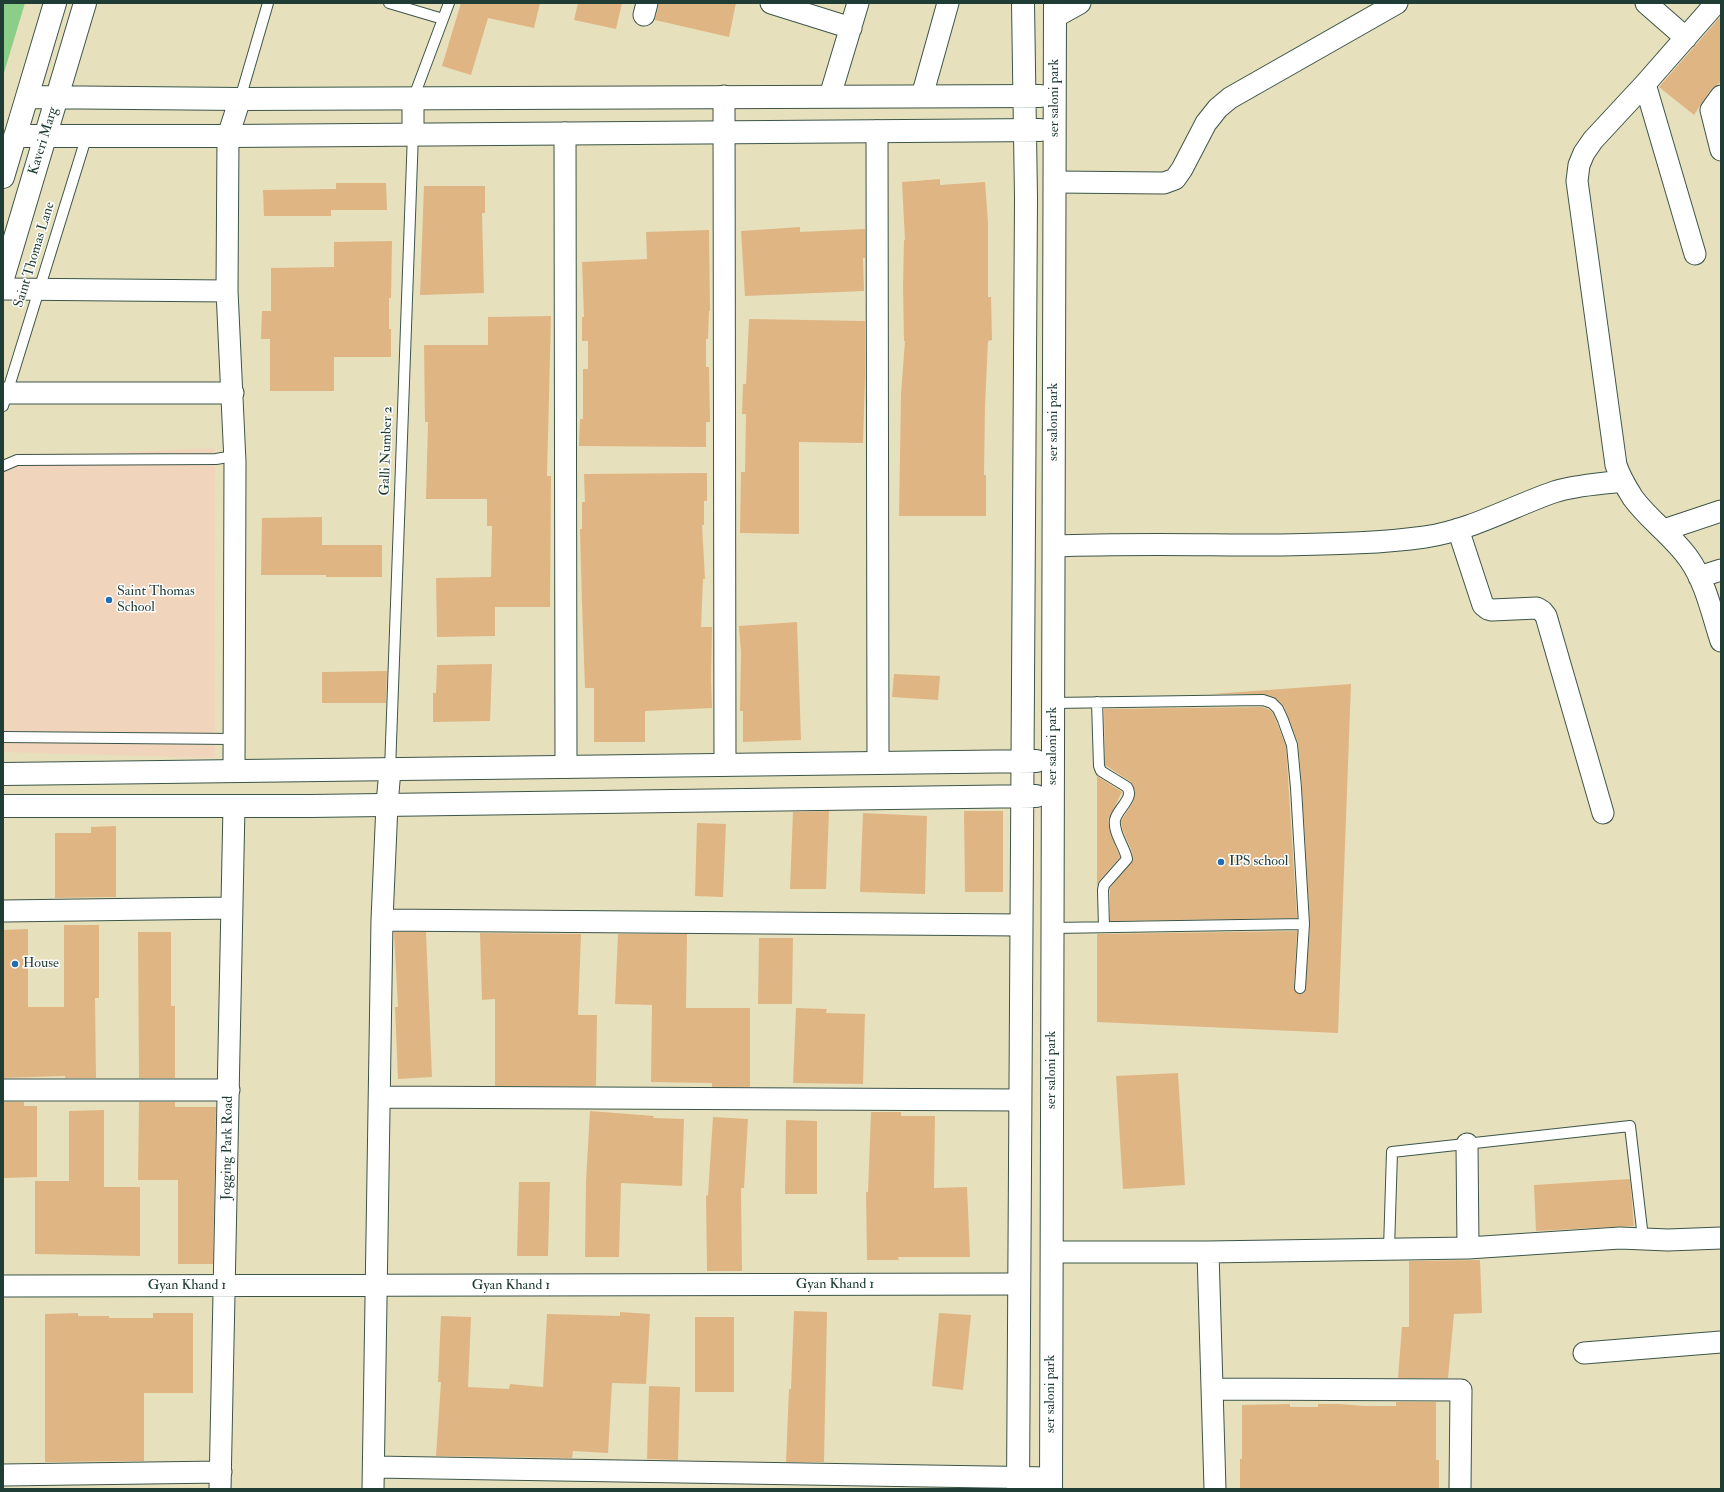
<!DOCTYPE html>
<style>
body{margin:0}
#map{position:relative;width:1724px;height:1492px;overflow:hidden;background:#e7e0bc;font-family:"IM FELL Double Pica",serif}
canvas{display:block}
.frame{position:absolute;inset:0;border:4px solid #1f3d34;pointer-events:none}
</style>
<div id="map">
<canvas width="1724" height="1492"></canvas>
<div class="frame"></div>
</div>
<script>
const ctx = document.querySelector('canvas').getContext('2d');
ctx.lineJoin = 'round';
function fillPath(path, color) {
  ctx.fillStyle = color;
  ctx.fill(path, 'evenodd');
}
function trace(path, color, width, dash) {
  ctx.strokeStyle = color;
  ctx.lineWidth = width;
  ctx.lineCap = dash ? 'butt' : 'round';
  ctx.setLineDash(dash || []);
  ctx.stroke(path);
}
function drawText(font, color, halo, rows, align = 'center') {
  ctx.font = font + ' "IM FELL Double Pica",serif';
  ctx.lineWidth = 3;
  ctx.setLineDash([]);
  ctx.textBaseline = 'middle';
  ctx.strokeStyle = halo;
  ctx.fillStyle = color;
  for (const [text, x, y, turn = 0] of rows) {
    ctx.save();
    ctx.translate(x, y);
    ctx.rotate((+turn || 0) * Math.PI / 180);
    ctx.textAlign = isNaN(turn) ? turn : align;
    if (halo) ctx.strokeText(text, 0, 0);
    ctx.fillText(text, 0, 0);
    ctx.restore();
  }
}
const built = new Path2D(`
 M215 448V758L3 752V458Z`);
const green = new Path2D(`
 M3 3H25L3 76Z`);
const building = new Path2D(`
 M461 3H540L534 28 488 18 471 75 442 66Z
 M578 3H622L616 29 574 20Z
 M659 3H736L729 37 655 20Z
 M1721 16V82L1711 89 1694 115 1659 87Z
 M940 179V185L985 182 988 222V297H991L992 340 988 341 985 406 984 475H986V516H899L901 394 905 341H904L903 286 904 240H905L902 182Z
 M336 183H386L387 210H331V216H264L263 190 336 189Z
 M424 186H485V213H482L484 293 420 295Z
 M800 227V232L865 229V258H863L864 291 745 296 741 231Z
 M709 230 710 311H709L708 339H706V367H709L710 422H706V447L579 446 580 419H583V369H588V341H582V317H584L582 262 647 259 646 232Z
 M392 241 391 298H389V329H391V357H334V391H270V339H261L262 311H271V268L334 267V242Z
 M551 316 547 476H551L550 607H495V636L437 637 436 578 491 577 492 526H487V499H426L428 422H425L424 345H488V317Z
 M749 319 865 321V379L863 443 799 442V534L740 533 741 472H745L746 414H742L743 384H746Z
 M707 473V501H704V525H702L705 579H703L701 627H712L711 680 712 708 645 711V742H594V688H585L582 604 580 529H582V502H585L584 474Z
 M322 517V545H382V577H326V575H261L262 518Z
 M797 622 801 740 743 742V711H740L741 653 739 626Z
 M492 664 490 721 433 722V693H436L437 665Z
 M387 671 386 703H322V672Z
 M894 674 940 676 938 700 892 697Z
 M1351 684 1338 1033 1097 1022V934L1297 931 1294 988 1297 994H1303L1305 992 1310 924 1302 788 1298 743 1284 706 1274 697 1263 694H1212Z
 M1262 707 1268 709 1273 713 1286 746 1297 918 1110 921V888L1133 860 1132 852 1122 828 1121 821 1133 802 1135 791 1131 782 1105 765 1104 709Z
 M1097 776 1122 792 1108 820 1110 832 1120 857 1099 881 1097 887Z
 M829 811 826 889H790L793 812Z
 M964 811H1003V892H965Z
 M863 813 927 816 925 894 860 892Z
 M697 823 726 824 723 897 695 896Z
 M116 826V897L55 898V833H91V827Z
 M64 925H99V998H95L96 1078H65V1076L3 1078V930L28 929V1007H64Z
 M138 932H171V1006H175V1078H139Z
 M394 932H426L432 1077 398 1079 395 1007H398Z
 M480 933 581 934 578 1015H597L596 1086H495V999L482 1000Z
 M618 934H687L686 1008H750V1087H712V1083L651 1082 652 1005 615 1004Z
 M759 938H793L792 1004H758Z
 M796 1008 827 1009 826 1013 865 1014 863 1084 793 1083Z
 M1178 1073 1185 1185 1123 1189 1116 1076Z
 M3 1102H24V1106H37V1177L3 1178Z
 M139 1102H175V1107H216L213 1264H178V1180H138Z
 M104 1110V1187H140V1256L35 1254V1181H69V1111Z
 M590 1111 654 1116 653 1118 684 1119 682 1186 621 1183 619 1257H585L586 1181Z
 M871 1112H901V1116H935L934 1188 967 1187 970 1257H898L899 1260H867L866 1192H868Z
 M713 1117 748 1119 744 1188H741L742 1271H707L706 1196 708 1195Z
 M786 1120 817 1121V1194H785Z
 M1630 1179 1634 1226 1536 1231 1534 1185Z
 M519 1182H550L548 1256H517Z
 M1480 1260 1482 1313 1454 1314 1448 1378H1398L1402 1327H1409V1261Z
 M794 1311 827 1312 824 1462H786L789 1389H791Z
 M620 1312 650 1314 646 1384 612 1383 608 1453 573 1451 572 1458 436 1456 441 1382H438L441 1316 471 1317 468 1387 509 1389 510 1384 543 1387 547 1314 620 1316Z
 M78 1313V1316H109V1318H153V1313H193V1393H144V1461L45 1462V1314Z
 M939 1313 971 1315 963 1390 932 1386Z
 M695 1317H734V1392H695Z
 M649 1386 680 1387 678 1460 647 1459Z
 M1396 1402H1436V1460H1439V1489H1240V1459H1242V1405L1290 1404V1407H1318V1404H1340L1364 1406H1396Z`);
const service = new Path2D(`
 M389 3 443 19
 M240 99 268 3
 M413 99 449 3
 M3 406 87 135
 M3 466 17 460 216 459 234 456
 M1097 702 1099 766 1101 771 1127 787C1135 798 1117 809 1115 820 1113 833 1125 847 1127 859L1104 885 1103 890 1104 927
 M1053 703 1263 700 1272 703 1278 709 1283 720 1292 745 1296 788 1304 924 1300 988
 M3 737 234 739
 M390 770 413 133
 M1053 928 1304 924
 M1389 1249 1392 1152 1630 1126 1643 1238`);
const minor = new Path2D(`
 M771 3 851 28
 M1646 3 1686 38
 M1716 3 1645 84 1593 140 1584 153 1579 165 1577 181 1616 465C1620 477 1626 487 1633 498 1649 520 1673 536 1689 559 1706 583 1712 614 1721 641
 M644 15 647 3
 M1055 17 1080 3
 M1645 84 1695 254
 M724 96 725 765
 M830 96 858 3
 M922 96 948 3
 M1721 96 1711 110 1721 150
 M877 131 878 763
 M413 133V99
 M565 133 566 767
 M1055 182 1164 183 1175 179 1182 169 1206 123 1218 108 1230 98 1397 3
 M3 289 227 291
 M3 393H233
 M1458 529 1483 605 1488 609 1492 610 1537 608 1542 611 1546 616 1603 813
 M1664 530 1721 511
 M1054 546C1127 543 1201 545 1274 545 1325 544 1375 544 1425 537 1471 530 1511 507 1554 492 1575 485 1600 484 1622 481
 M1699 577 1721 570
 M234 771 235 462 227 291 228 136 240 99
 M3 911 232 908
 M382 920 1021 925
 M3 1090H229
 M380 1097 1020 1100
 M1467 1144 1468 1248
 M1052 1252H1208L1468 1248 1620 1238 1668 1240 1721 1238
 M1208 1252 1215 1489
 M3 1286 1019 1284
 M1584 1353 1721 1342
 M1212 1389 1461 1390 1460 1489
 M374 1467 1051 1478
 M3 1475 221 1472
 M220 1489 234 806
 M373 1489 382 920 387 804 390 770`);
const tertiary = new Path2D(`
 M27 97 240 99 1040 96
 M15 136H228L1040 130
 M3 177 55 3
 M3 278 85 3
 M3 774 1036 761
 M3 806H310L1036 796
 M1018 1489 1026 198 1023 3
 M1051 1489 1055 3`);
const markers = [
 [109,600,4,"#1f6fb2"],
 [1221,862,4,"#1f6fb2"],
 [15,964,4,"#1f6fb2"]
];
const streetNames = [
 ["ser saloni park",1055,98,-90],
 ["Kaveri Marg",44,141,-73],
 ["Saint Thomas Lane",35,255,-73],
 ["ser saloni park",1054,422,-90],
 ["Galli Number 2",387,451,-88],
 ["ser saloni park",1053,746,-90],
 ["ser saloni park",1052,1070,-90],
 ["Jogging Park Road",228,1148,-89],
 ["Gyan Khand 1",835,1285],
 ["Gyan Khand 1",187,1286],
 ["Gyan Khand 1",511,1286],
 ["ser saloni park",1051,1394,-90]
];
const poiNames = [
 ["Saint Thomas",117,592],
 ["School",117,608],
 ["IPS school",1229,862],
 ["House",23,964]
];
fillPath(built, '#f0d5bc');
fillPath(green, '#8ace87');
fillPath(building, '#e0b584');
trace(service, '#3d5548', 12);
trace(minor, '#3d5548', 23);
trace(tertiary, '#3d5548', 24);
trace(service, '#fff', 10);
trace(minor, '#fff', 21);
trace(tertiary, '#fff', 22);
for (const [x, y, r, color] of markers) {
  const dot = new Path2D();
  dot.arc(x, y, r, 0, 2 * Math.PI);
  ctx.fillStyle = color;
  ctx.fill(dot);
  trace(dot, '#fff', 1.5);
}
drawText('14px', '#1f3d34', '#fff', streetNames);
drawText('14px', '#1f3d34', '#fff', poiNames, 'left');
</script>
